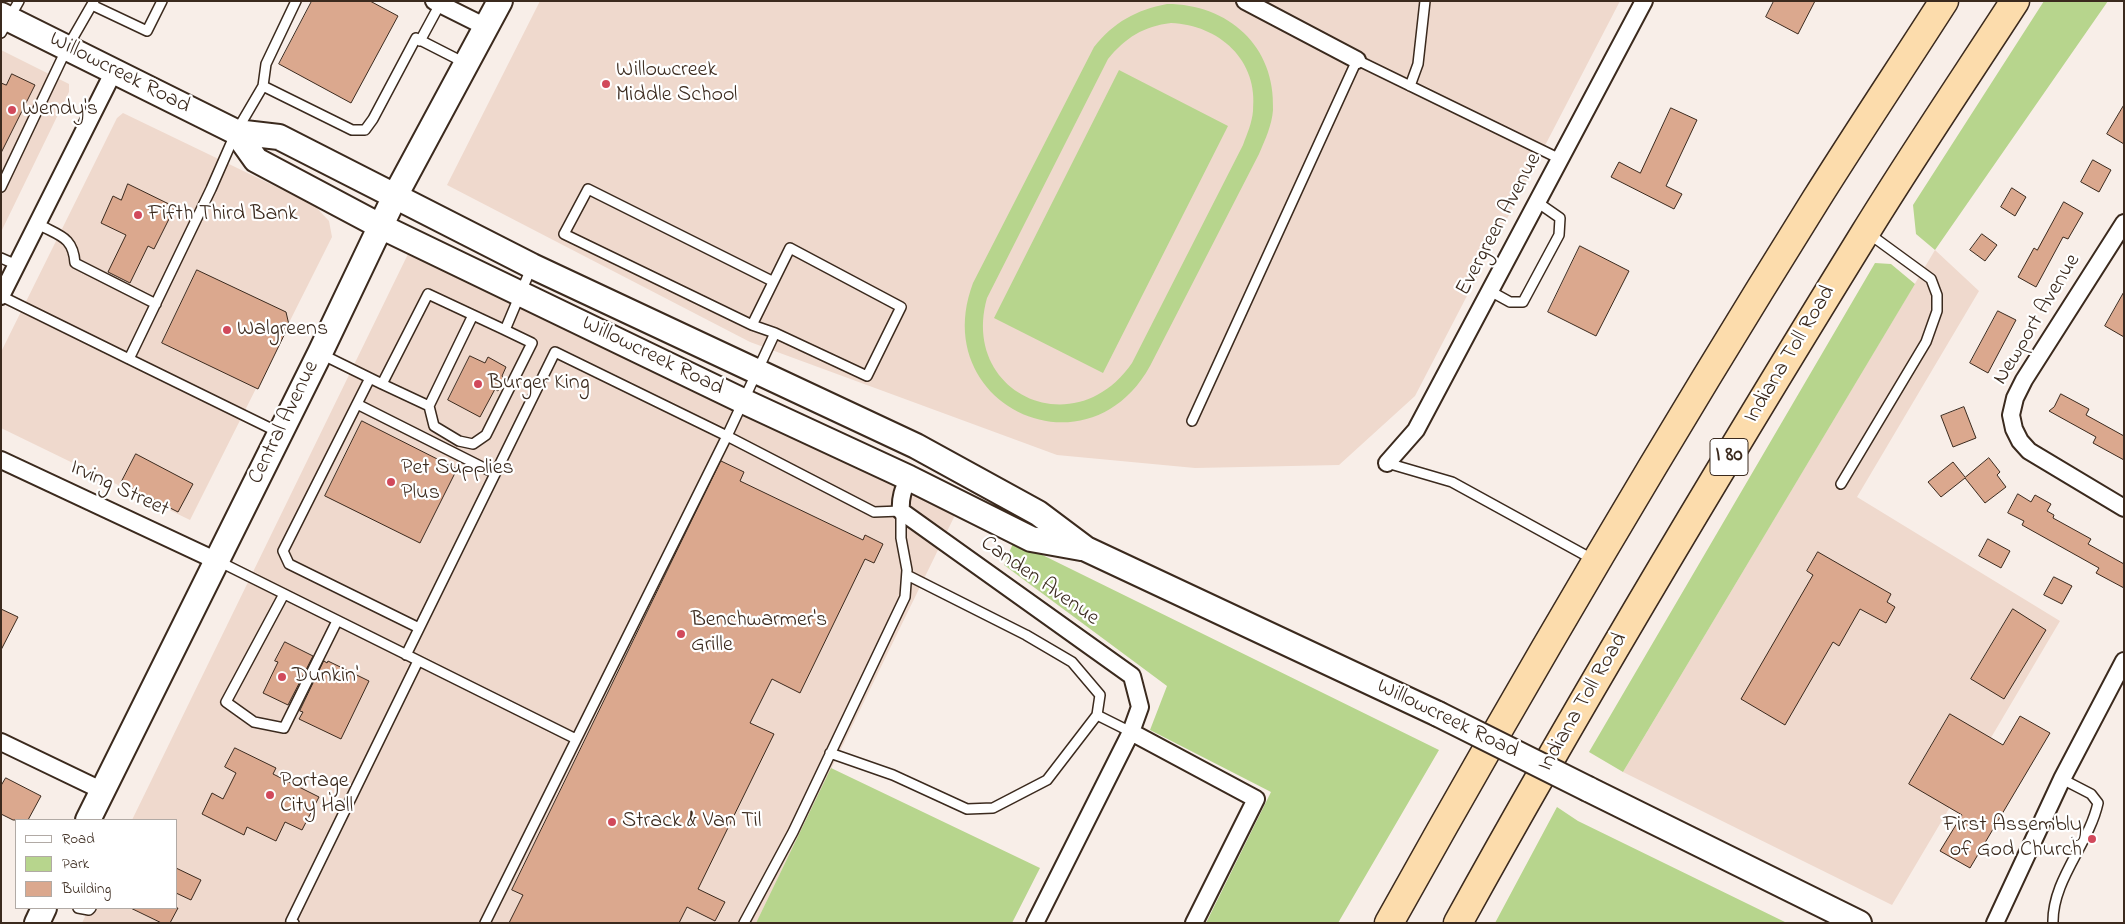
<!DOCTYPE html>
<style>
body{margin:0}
#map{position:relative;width:2125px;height:924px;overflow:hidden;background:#f8eee8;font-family:"Indie Flower",sans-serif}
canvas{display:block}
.frame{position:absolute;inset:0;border:2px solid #3b2a1e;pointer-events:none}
.legend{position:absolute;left:15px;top:819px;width:162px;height:90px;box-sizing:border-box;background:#fff;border:1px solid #b1aaa5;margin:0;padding:6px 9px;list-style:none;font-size:15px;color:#3b2a1e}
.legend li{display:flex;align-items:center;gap:10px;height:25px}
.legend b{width:25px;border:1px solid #b1aaa5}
</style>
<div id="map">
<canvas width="2125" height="924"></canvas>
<div class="frame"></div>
<ul class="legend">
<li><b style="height:6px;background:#fff"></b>Road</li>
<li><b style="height:14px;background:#b7d58d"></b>Park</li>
<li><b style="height:14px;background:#dba88e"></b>Building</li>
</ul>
</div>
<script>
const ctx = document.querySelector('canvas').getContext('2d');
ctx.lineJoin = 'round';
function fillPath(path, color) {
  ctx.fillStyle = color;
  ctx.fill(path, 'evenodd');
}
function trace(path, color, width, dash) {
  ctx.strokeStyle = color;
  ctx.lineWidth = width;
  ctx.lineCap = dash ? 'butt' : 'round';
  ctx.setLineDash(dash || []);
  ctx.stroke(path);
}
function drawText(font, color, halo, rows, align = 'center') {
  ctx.font = font + ' "Indie Flower",sans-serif';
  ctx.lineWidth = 4.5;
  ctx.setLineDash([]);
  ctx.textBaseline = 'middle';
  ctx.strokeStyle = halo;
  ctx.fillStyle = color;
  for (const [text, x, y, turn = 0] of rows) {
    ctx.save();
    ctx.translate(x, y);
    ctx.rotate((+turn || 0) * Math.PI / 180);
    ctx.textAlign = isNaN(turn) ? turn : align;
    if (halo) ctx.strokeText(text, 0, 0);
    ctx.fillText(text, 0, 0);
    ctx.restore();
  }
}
const built = new Path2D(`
 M540 1H1620L1415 396 1339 465 1195 468 1057 455 750 342 447 185Z
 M1 50 69 84V92L1 232Z
 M123 113 314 205 329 221 332 237 190 520 1 428V352L117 118Z
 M1935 250 1979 291 1857 497 2060 621 1892 905 1623 772Z
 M408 254 957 511 756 923H82L89 908H176V820H132Z`);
const green = new Path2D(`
 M2044 1H2108L1935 250 1916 234 1913 205Z
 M1167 4C1228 4 1276 46 1273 110 1272 125 1265 140 1259 154L1150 366C1087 480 927 405 973 283L1094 47C1114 22 1136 10 1167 4ZM1171 23C1219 25 1259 60 1253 111 1252 123 1247 134 1243 145L1132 363C1075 446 960 394 987 298L1108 59C1125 38 1144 26 1171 23Z
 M1119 70 1228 126 1103 373 994 318Z
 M1875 263 1891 264 1915 284 1623 772 1589 752Z
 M1014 541 1439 750 1338 923H1206L1271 792 1150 730 1167 686 1004 565Z
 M831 768 1040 868 1012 923H756Z
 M1557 807 1578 821 1787 923H1495Z`);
const building = new Path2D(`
 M312 1H370L398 16 351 103 279 64Z
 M1774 1H1815L1798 34 1766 17Z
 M12 74 35 85 1 153V83L6 85Z
 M2124 105V144L2107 134Z
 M1671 108 1697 120 1666 186 1682 194 1674 209 1611 177 1619 162 1640 173Z
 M2093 160 2111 170 2099 192 2081 182Z
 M128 184 175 207 154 249 148 246 130 283 108 272 126 235 101 223 113 196 121 200Z
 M2012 188 2026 197 2015 216 2001 207Z
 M2064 202 2083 213 2068 239 2063 237 2036 287 2018 277 2034 248 2037 250Z
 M1982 234 1997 245 1985 261 1970 250Z
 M1580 246 1629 271 1596 336 1548 312Z
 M197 270 286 312 289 325 258 389 162 343Z
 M2124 292V337L2105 326Z
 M1998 311 2016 320 1988 373 1970 363Z
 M470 356 485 363 488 357 506 367 502 376 504 379 498 391 495 389 480 417 448 400Z
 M2061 394 2089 409 2086 415 2124 436V460L2093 443 2096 437 2049 411 2054 407Z
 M1964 407 1976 438 1953 447 1941 416Z
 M362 421 457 469 420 543 325 496Z
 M136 454 193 484 178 512 121 483Z
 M1989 458 2000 472 1997 475 2006 487 1985 503 1965 478 1941 497 1928 482 1953 462 1965 477Z
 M721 461 744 472 740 481 863 540 865 535 883 544 874 563 865 559 800 693 772 679 750 723 774 734 698 889 725 902 715 921 687 907 679 923H509L523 895 512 890Z
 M2018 494 2031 502 2035 495 2051 504 2047 511 2054 515 2053 518 2091 539 2088 544 2124 564V588L2096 573 2099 568 2022 525 2024 521 2008 513Z
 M1988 539 2010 551 2001 568 1979 556Z
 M1818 552 1891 594 1887 602 1895 607 1886 623 1860 609 1839 646 1833 642 1785 725 1741 699 1813 575 1807 571Z
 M2054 577 2072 586 2062 604 2044 595Z
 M1 609 18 617 1 650Z
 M2013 609 2046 630 2004 699 1971 679Z
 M285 642 313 656 288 705 263 693 278 662 275 661Z
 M324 661 327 663 328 661 369 681 341 739 299 719 303 712 300 711Z
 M1950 714 2003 745 2020 716 2050 733 1970 868 1940 851 1962 815 1909 784Z
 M235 748 276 768 273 774 319 797 302 830 285 822 276 841 247 827 244 835 202 814 212 793 223 799 236 773 225 767Z
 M6 778 41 796 28 820H13L1 814V786Z
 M176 868 201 880 191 900 176 893Z
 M131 908H178L170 923H162Z`);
const service = new Path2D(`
 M92 5 147 31 162 1
 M1 33 19 1
 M420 41 440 4
 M263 86 266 64 296 1
 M1410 86 1418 64 1425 1
 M1 187 67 48 94 1
 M38 224C59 236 73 236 75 263L156 304
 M1 258 17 265
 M1490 291 1510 302H1523L1559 235 1560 218 1537 202
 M1 296 129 359
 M473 315 429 406 434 426 459 441 473 444 486 435 532 343 505 330
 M752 325 790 248 901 307 867 376 775 333 752 325 564 234 588 189 772 281
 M321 354 382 384 428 294 505 330 532 266
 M370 378 283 551 289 564 419 628
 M382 384 429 406
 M357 404 494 473
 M1192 421 1357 60 1560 159
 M280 433 129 359 211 189 236 132 263 86 352 130H365L373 119 416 38 465 63
 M1387 463 1452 482 1594 560
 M1841 484 1926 342 1937 311V295L1931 279 1868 233
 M218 561 576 739
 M907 575 1026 635 1072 662 1100 695 1097 715 1131 732
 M284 594 226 702 254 722 284 728 337 621
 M406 655 555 352 727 436 874 512 901 511V538L907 570 905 597 793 832 744 923
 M830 753 893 775 967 809 993 808 1047 780 1097 715
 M78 908 89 910 91 908
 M294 923 291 921 418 661
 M485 923 727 436 775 333
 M2053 923C2052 880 2089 844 2098 803L2091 794 2062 779`);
const minor = new Path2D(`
 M434 1 486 27
 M1245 1 1357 60
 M2124 223 2024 380 2015 398 2011 415 2014 429 2020 441 2029 451 2124 508
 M1 296 114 71
 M1 460 217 561
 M1387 463 1416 430 1644 1
 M909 478C903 489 900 498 901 511L1132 676 1140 707 1131 732 1035 923
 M1131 732 1256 799 1194 923
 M1 742 103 791
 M1995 923 2062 779 2124 661`);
const secondary = new Path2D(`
 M1 15 236 132 279 137 532 266 916 446 1038 513 1086 549 1438 714
 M236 132 256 160 380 226 743 401 909 478 1031 539 1081 548
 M1588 789 1859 923
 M88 820 320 353 395 196 500 1
 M37 923 44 908`);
const motorway = new Path2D(`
 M1389 923C1525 679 1667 438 1815 201 1857 134 1901 68 1944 1
 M1458 923C1587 689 1725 460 1865 233 1913 155 1965 78 2015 1`);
const secondaryBridge = new Path2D(`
 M1438 714 1588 789`);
const markers = [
 [606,84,5,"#d1495b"],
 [12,110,5,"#d1495b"],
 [138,215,5,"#d1495b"],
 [227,330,5,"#d1495b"],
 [478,384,5,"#d1495b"],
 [391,482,5,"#d1495b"],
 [681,634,5,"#d1495b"],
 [282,677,5,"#d1495b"],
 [270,795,5,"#d1495b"],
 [612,822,5,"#d1495b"],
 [2092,839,5,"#d1495b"]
];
const shields = [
 [1729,457,38]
];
const shieldNames = [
 ["I 80",1729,457]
];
const poiNames = [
 ["Willowcreek",616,71],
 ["Middle School",616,96],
 ["Wendy's",22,110],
 ["Fifth Third Bank",148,215],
 ["Walgreens",237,330],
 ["Burger King",488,384],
 ["Pet Supplies",401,469],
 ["Plus",401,494],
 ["Benchwarmer's",691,621],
 ["Grille",691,646],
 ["Dunkin'",292,677],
 ["Portage",280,782],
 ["City Hall",280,807],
 ["Strack & Van Til",622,822],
 ["First Assembly",2082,826,"right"],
 ["of God Church",2082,851,"right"]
];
const streetNames = [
 ["Willowcreek Road",119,74,27],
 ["Evergreen Avenue",1500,225,-62],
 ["Newport Avenue",2038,320,-59],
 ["Indiana Toll Road",1791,355,-59],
 ["Willowcreek Road",652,357,26],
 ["Central Avenue",285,423,-64],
 ["Irving Street",119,490,25],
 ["Canden Avenue",1039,582,35],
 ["Indiana Toll Road",1584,703,-60],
 ["Willowcreek Road",1447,720,26]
];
fillPath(built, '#efd9cd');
fillPath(green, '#b7d58d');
fillPath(building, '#dba88e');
trace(building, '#3b2a1e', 1);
trace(service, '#3b2a1e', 12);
trace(minor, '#3b2a1e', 20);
trace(secondary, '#3b2a1e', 28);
trace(motorway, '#3b2a1e', 31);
trace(service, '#fff', 9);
trace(minor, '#fff', 16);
trace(secondary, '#fff', 24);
trace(motorway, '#fcdcac', 28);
trace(secondaryBridge, '#3b2a1e', 28, []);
trace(secondaryBridge, '#fff', 24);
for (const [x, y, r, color] of markers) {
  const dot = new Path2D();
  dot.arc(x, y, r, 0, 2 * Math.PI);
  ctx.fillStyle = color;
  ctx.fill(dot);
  trace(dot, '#fff', 2);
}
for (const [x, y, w] of shields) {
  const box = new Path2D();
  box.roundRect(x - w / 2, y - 18.5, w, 37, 4);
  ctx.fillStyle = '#fff';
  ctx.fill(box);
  trace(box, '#3b2a1e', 1);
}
drawText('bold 21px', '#3b2a1e', null, shieldNames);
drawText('22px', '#3b2a1e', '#fff', poiNames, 'left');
drawText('22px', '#3b2a1e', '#fff', streetNames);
</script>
